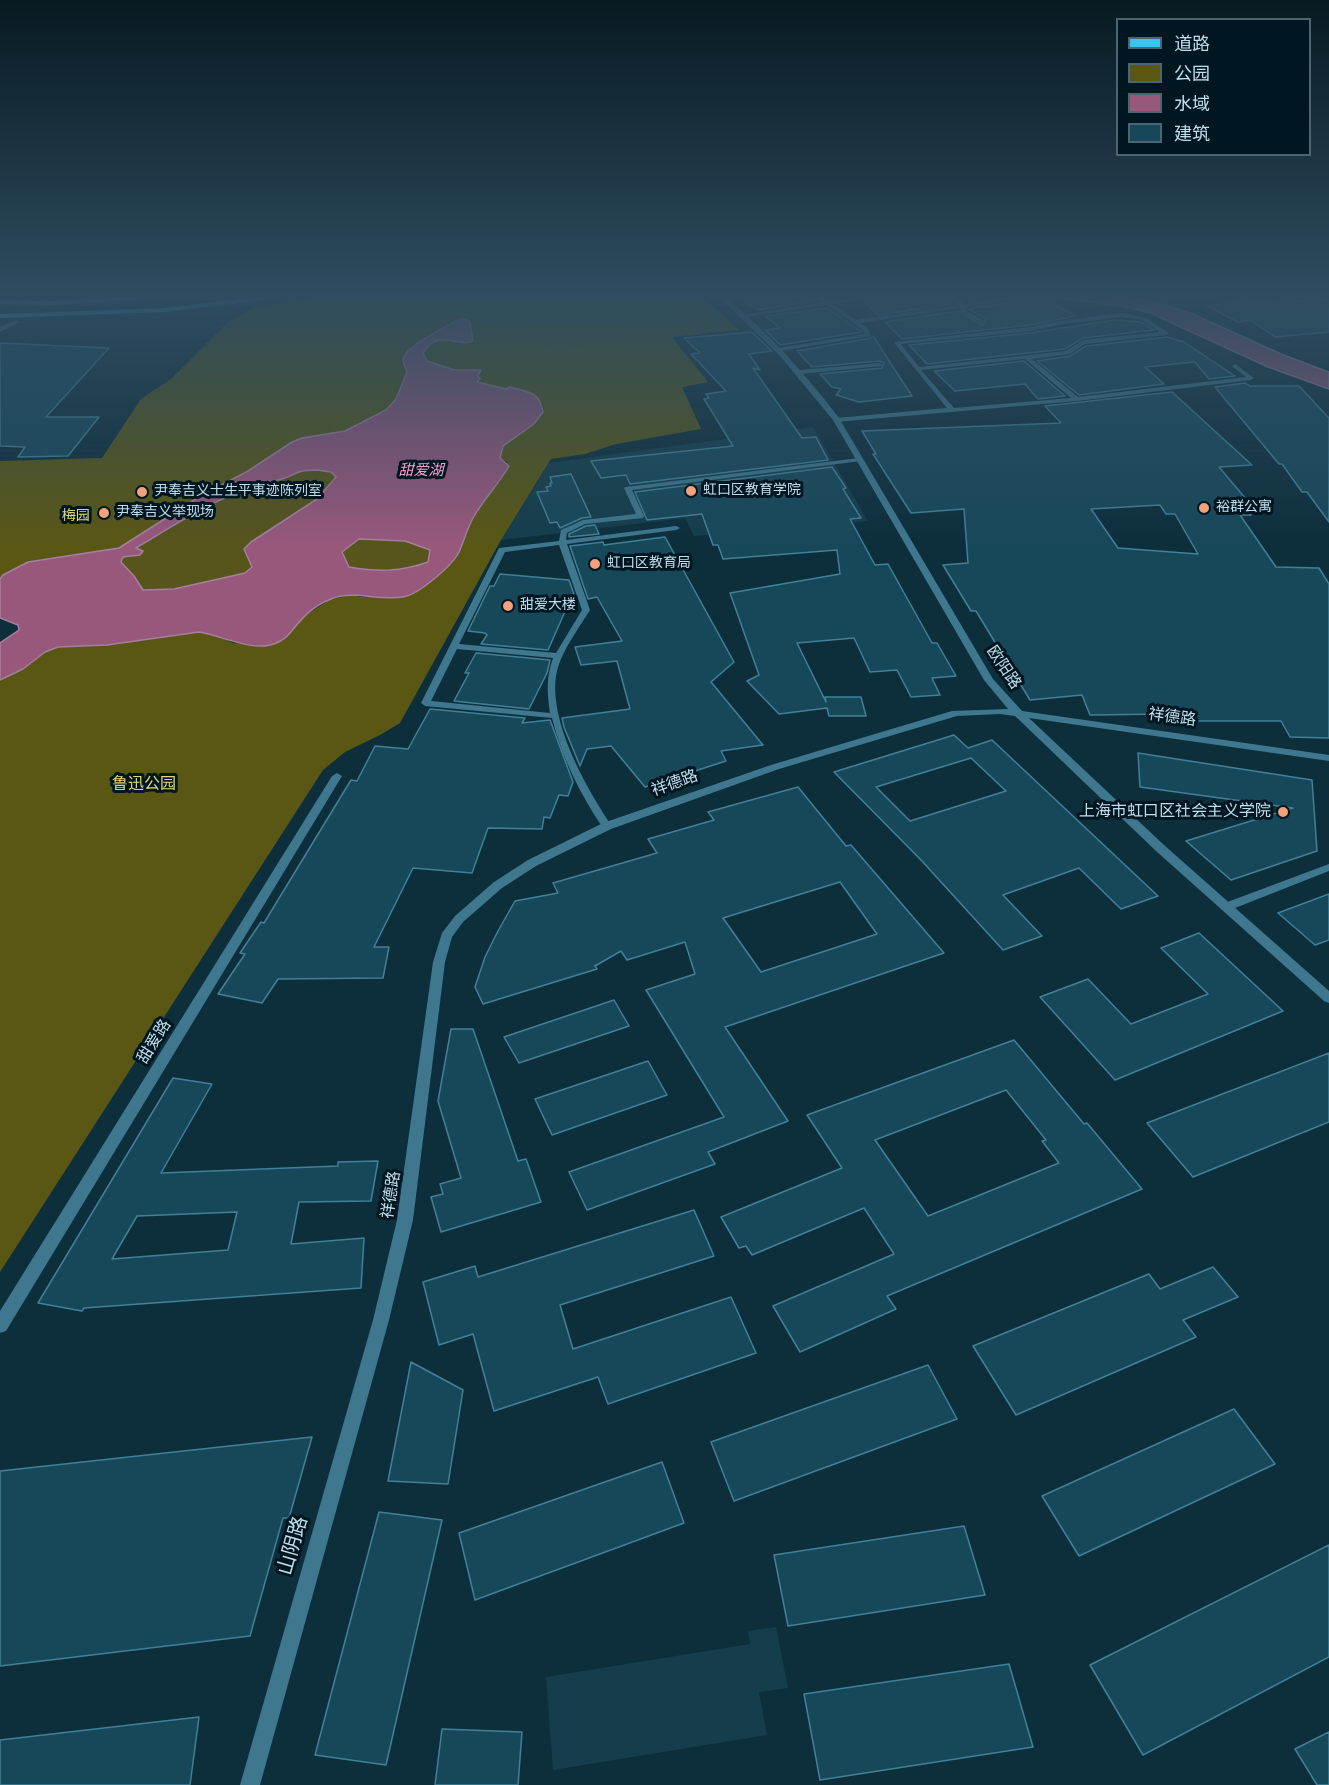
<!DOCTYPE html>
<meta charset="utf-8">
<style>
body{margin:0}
#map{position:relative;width:1329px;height:1785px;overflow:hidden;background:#0d2f3c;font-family:Jost,"Noto Sans SC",sans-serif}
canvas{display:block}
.legend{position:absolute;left:1116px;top:18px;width:195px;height:138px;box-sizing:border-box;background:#001620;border:2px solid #4c6671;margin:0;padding:8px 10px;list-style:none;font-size:18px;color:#bfdeeb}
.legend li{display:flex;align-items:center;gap:12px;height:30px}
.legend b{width:30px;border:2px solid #4c6671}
</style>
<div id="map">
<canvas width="1329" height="1785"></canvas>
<ul class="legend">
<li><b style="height:8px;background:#39c3f3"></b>道路</li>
<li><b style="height:16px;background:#5a5715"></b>公园</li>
<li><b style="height:16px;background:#98587c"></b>水域</li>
<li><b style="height:16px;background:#17485a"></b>建筑</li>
</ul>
</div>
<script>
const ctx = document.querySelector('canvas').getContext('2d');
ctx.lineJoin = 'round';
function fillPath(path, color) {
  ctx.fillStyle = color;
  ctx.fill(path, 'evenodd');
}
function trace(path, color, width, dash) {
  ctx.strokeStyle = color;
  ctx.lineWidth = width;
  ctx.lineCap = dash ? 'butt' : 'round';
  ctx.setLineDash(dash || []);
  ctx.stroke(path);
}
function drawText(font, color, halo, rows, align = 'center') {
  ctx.font = font + ' Jost,"Noto Sans SC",sans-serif';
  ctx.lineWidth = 6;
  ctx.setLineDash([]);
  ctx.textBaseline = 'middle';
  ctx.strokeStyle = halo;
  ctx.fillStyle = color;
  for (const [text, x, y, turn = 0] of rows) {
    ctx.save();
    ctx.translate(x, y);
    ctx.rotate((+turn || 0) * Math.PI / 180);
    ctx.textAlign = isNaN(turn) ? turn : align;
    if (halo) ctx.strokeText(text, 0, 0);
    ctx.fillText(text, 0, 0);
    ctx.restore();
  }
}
const built = new Path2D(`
 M813 427 868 521 694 536 685 518 501 540 549 463Z
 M776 1627 788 1688 759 1692 767 1735 553 1770 546 1677 750 1644 748 1631Z`);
const green = new Path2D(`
 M326 296H697L719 311 739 330 672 337 708 382 682 387 701 429 616 444 585 454 551 459 501 540 400 723 380 735 345 752 323 770 0 1272V680L23 669 45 652 58 647 107 645 199 632 213 634 233 643 261 645 290 633 304 616 331 599 351 595 360 597 413 594 453 562 472 519 504 475 507 462 500 458 503 446C510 440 519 436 526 430 561 406 537 395 510 387L507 389 476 382 481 370H454L427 361 423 353C434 335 451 340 468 343L473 338 468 320H457L412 346 402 361 407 372 396 399 386 410 345 431 328 435 248 471 199 497 119 548 28 562 3 575 0 579V461L102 458 141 399 171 379 227 323 255 307Z`);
const forest = new Path2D(`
 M451 296H660L674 302 685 317 669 329 615 336 559 350 457 314Z
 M317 470 331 472 336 477 317 499 251 542 244 550 252 567 245 573 174 589 143 590 134 576 121 562 122 557 140 555 135 549 205 507 237 493 272 481 285 479 301 471Z
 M359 539 405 541 430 550 428 563C398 572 380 572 349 567L342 552Z`);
const water = new Path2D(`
 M1046 296H1122L1148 300 1193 314 1281 354 1329 372V389L1268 367 1150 313 1126 307Z
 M463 319 470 322 473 341C456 348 439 328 423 353L427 361 454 370H481L478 376 480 379 477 382 506 389 510 387C527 392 540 391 543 412L534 424 503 446 500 458 509 466C499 484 483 500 473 518 467 529 464 541 459 552 452 566 418 595 403 597 380 601 353 590 331 599 311 607 303 617 290 633 266 661 226 636 199 632L107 645 58 647 45 652 23 669 0 680V643L19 630 18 625 0 618V579L3 575 28 562 119 548 199 497 248 471 292 442 302 438 345 431 386 410 396 399 407 372C406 368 402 363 403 359 405 346 445 328 457 320ZM317 470 331 472 336 477 317 499 251 542 244 549 252 567 245 573 174 589 143 590 134 576 121 562 123 557 140 555 143 551 136 548C183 520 227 490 282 479 288 478 293 474 299 472 304 470 311 470 317 470ZM359 539 405 541 430 550 428 562C400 572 378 572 349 567L342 552Z`);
const building = new Path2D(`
 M751 296H810L816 301 757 310 743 300Z
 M906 296H944L953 304 878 315 865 302Z
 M1023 296H1053L1054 304 1076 316 1030 325 902 339 885 322 958 311 982 325 986 319 968 309 1022 300Z
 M1243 300 1248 302 1329 300V332L1275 337 1250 320 1238 322 1207 306Z
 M827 308 862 332 780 345 765 330 780 328 765 316Z
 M1115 320 1141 322 1154 330 1083 338 1065 349 927 364 909 345 1030 333Z
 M752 332 772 351 749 354 760 370 753 368 802 438 816 437 828 460 630 484 626 475 601 478 591 461 733 446 704 399 709 398 706 394 726 391 691 354 700 353 684 338Z
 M873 336 912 396 859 402 836 395 841 389 832 387 820 374 882 368 884 363 880 361 812 367 797 351 871 338Z
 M1167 337 1184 342 1235 376 1209 379 1195 362 1145 367 1164 384 1079 395 1037 361 1070 356 1086 346Z
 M0 343 109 348 46 417H99L68 456 18 457 25 447 0 446Z
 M1024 361 1065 396 1038 399 1025 384 955 391 934 371Z
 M1245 383 1250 386H1299L1329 418V522L1307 492H1302L1282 464H1279L1215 387Z
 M1172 392 1252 465 1219 467 1246 499H1238L1251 515H1240L1276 567 1319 568 1329 584V738L1290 737 1281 721H1167L1164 714 1090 715 1082 695 1030 700 976 611H971L943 565 968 563 964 509 911 513 873 454H876L862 431 1061 423 1045 406ZM1160 505 1166 514H1175L1198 554 1118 548 1091 509Z
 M832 467 846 488 843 489 861 518 850 519 875 565 888 564 932 643H937L956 676 932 678 940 695 911 697 897 670 870 672 854 638 797 643 826 702 825 697H861L866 716H829L827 708 779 714 747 681 759 675 730 593 840 574 837 550 723 559 718 545H713L702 514 647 520 635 492Z
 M571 474 591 517 582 518 560 528 557 522 550 523 537 492 548 491 546 487 551 486 550 483H552L550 477Z
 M595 525 599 534 569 537V534L586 526Z
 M665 537 734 662 711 682 763 745 721 751 726 761 645 787 611 746 587 749 580 766 564 727 562 718 630 709 617 661 581 665 575 647 622 641 597 597 588 599 570 546 603 542 604 545Z
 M500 574 569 580 576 600 571 601 567 607 548 650 481 644 487 635 485 633 468 631 490 586H494Z
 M476 653 550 660 547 673 529 709 454 701 469 673H465Z
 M430 709 525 718 522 723 550 720 573 782 568 796 559 795 550 818 544 817 542 829 488 828 472 873 413 868 374 947H389L383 978 278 979 262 1003 218 994 245 954 240 953 261 922 264 923 351 780 357 781 375 746 408 749Z
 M954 735 968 748 992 740 1158 896 1121 909 1079 868 1003 895 1042 936 1003 950 921 860 834 772ZM971 758 1006 791 910 821 876 787Z
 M1138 753 1312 780 1317 851 1231 880 1186 841 1293 808 1140 787Z
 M798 787 846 846 851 845 944 953 725 1027 788 1121 708 1152 715 1164 587 1210 569 1172 724 1117 646 990 695 974 685 942 627 960 621 951 595 966 597 969 483 1004 475 987 485 957 498 931 515 901 558 893 553 883 657 853 648 839 714 820 708 812ZM840 882 877 934 761 972 723 918Z
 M1329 894V940L1315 945 1278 913Z
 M1199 933 1283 1011 1115 1080 1040 997 1088 979 1131 1024 1208 994 1161 948Z
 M614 1000 629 1026 519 1063 504 1037Z
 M451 1029H473L518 1161 526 1159 541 1202 441 1232 431 1197 443 1194 440 1184 461 1178 438 1101Z
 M1014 1040 1084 1124 1087 1123 1142 1189 887 1296 896 1309 800 1352 773 1306 894 1254 864 1208 752 1255 746 1246 739 1248 721 1217 842 1168 807 1115ZM1006 1090 1046 1140 1042 1141 1059 1163 928 1216 875 1140Z
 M1329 1053V1122L1193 1177 1147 1123Z
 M648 1061 667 1095 552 1135 535 1099Z
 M173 1078 212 1084 161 1173 338 1166V1162L378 1161 371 1201 299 1202 291 1244 364 1238 361 1288 84 1308 82 1311 38 1303ZM237 1212 228 1250 112 1259 137 1216Z
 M694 1210 714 1256 560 1305 573 1349 731 1297 756 1353 608 1404 598 1377 494 1411 473 1334 439 1345 423 1282 475 1266 478 1277Z
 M1213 1267 1238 1297 1183 1320 1196 1337 1016 1415 973 1346 1149 1274 1160 1289Z
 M411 1362 463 1390 448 1484 388 1481Z
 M928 1365 957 1419 734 1501 711 1442Z
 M1234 1409 1275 1464 1079 1556 1042 1496Z
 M312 1437 289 1518H283L250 1636 0 1666V1471Z
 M662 1462 684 1523 475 1600 459 1533Z
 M379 1512 442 1520 386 1765 315 1755Z
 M964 1526 985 1595 788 1626 774 1555Z
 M1329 1545V1657L1143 1755 1090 1665Z
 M1009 1664 1033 1747 820 1780 804 1694Z
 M199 1717 190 1785H0V1740Z
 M442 1729 522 1732 518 1785H435Z
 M1329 1732V1785H1317L1295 1749Z`);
const service = new Path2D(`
 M736 296H749L725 302 722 300Z
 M815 296H821L829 302 866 296H882L833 304 856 320 959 305 946 296H952L966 304 1019 296 1022 298 967 307 965 310 983 320 984 321 981 323 960 311 961 308 860 323 867 328 871 336 780 351 777 349 778 348 865 334 863 330 827 305 745 317 742 315 823 302Z
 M1123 313 1146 318 1169 333 1166 335 1085 344 1070 354 1032 359 1078 397 1246 377 1233 367 1232 366 1235 364 1254 378 1251 380 1077 401 836 422 833 420 836 418 947 408 895 344V342L1030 327 1064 320ZM1123 317 1142 320 1160 332 1083 340 1066 351 919 367 901 344 1030 331 1064 324ZM1025 359 1071 398 954 408 921 370Z
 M880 363 883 365 882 366 800 374 797 372 800 370Z
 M859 458 862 460 861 461 632 490 644 516 643 518 585 524 567 533 566 540 676 526 680 528 676 530 567 544 590 610C579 628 565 646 558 667 544 714 586 788 612 826L611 828H603C580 794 562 758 552 718L425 706 421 703 499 548 559 541 561 530 583 520 636 514 624 488 626 487ZM559 545 582 610 556 653 459 644 505 552ZM457 649 553 658C546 677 547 693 550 713L431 701Z
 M1329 864V871L1230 910H1222L1221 907 1222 904Z`);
const minor = new Path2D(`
 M16 320 19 322 18 323 0 332V327Z
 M337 773 342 776 6 1331 0 1333V1311L332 776Z`);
const tertiary = new Path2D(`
 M718 296H725C768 333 805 373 839 418L993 679 1022 711 1329 755V761L1029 718 1164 845 1329 991V1003L1324 1001 1156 851 1015 716 1000 714 957 716 779 769 611 829 536 866 502 888 463 922 452 937 445 962 413 1220 389 1320 260 1785H240L373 1320 397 1220 433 962 442 933 455 916 494 882 528 860 603 823 771 765 952 711 1008 709 984 680 833 420 780 356Z`);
const primary = new Path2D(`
 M135 296H189L53 305 0 304V300L53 301Z
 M265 296H293L164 312 0 318V314L164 308Z`);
const markers = [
 [691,491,6,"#f1a17c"],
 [142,492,6,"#f1a17c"],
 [1204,508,6,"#f1a17c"],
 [104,513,6,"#f1a17c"],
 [595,564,6,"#f1a17c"],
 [508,606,6,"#f1a17c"],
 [1283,812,6,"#f1a17c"]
];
const farPoinames = [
 ["虹口区教育学院",703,491],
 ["尹奉吉义士生平事迹陈列室",154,492],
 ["裕群公寓",1216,508],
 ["尹奉吉义举现场",116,513],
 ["虹口区教育局",607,564],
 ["甜爱大楼",520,606]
];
const farParknames = [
 ["梅园",76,517]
];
const farWaternames = [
 ["甜爱湖",421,471]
];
const streetNames = [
 ["欧阳路",1003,668,56],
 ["祥德路",1172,718,8],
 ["祥德路",675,784,-20],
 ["甜爱路",155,1042,-58],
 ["祥德路",392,1195,-81]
];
const parkNames = [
 ["鲁迅公园",144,785]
];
const poiNames = [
 ["上海市虹口区社会主义学院",1271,812]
];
const nearStreetnames = [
 ["山阴路",294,1546,-74]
];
fillPath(built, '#153d4c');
fillPath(green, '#5a5715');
fillPath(forest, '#57541c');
fillPath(water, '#98587c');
trace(water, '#a4809d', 1.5);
fillPath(building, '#17485a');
trace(building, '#428098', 1.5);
fillPath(service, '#3e778e');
fillPath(minor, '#3e778e');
fillPath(tertiary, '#3e778e');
fillPath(primary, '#39c3f3');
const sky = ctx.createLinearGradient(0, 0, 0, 546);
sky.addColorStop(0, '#071a21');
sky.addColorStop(0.54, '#2f4d61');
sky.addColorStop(1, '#2f4d6100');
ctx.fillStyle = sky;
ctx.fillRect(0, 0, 1329, 546);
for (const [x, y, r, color] of markers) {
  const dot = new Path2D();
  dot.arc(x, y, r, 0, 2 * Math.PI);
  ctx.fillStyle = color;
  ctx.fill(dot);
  trace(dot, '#001620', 2);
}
drawText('14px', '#bfdeeb', '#001620', farPoinames, 'left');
drawText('14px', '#e0da74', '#001620', farParknames);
drawText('italic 15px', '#fb9fd1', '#001620', farWaternames);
drawText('16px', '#bfdeeb', '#001620', streetNames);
drawText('16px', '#e0da74', '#001620', parkNames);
drawText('16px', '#bfdeeb', '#001620', poiNames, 'right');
drawText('20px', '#bfdeeb', '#001620', nearStreetnames);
</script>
